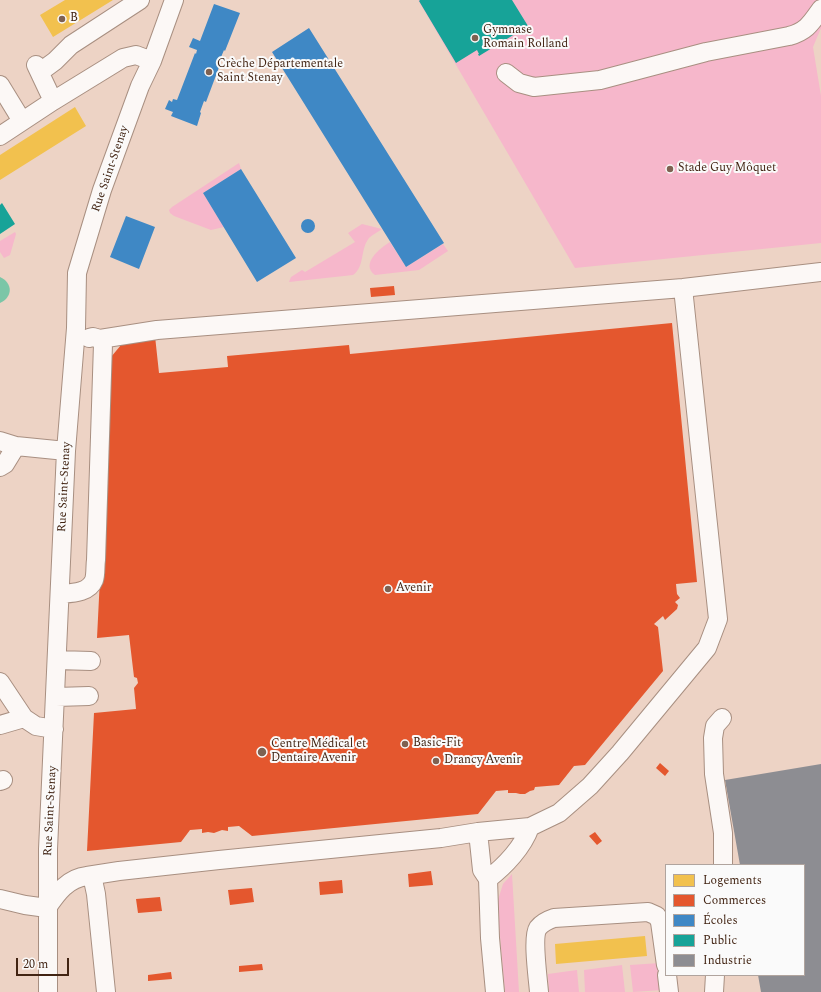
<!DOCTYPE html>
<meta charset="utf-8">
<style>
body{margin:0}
#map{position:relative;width:821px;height:992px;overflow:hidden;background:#edd3c5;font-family:Spectral,serif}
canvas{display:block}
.legend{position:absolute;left:665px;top:864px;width:140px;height:112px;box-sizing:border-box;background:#fafafa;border:1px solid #b0a49e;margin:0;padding:5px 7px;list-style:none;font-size:12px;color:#422413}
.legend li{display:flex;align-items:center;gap:8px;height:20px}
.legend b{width:20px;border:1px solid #b0a49e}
.scale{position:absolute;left:16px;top:958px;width:53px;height:18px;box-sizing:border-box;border:2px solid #422413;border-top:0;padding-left:5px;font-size:12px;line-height:14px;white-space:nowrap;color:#422413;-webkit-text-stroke:3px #fafafa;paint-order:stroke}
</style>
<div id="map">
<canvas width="821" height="992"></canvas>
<ul class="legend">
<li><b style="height:11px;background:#f2c14e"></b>Logements</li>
<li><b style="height:11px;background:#e4572e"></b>Commerces</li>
<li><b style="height:11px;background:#3f88c5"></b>Écoles</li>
<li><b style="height:11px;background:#17a398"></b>Public</li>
<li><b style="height:11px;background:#8d8d92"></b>Industrie</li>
</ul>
<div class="scale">20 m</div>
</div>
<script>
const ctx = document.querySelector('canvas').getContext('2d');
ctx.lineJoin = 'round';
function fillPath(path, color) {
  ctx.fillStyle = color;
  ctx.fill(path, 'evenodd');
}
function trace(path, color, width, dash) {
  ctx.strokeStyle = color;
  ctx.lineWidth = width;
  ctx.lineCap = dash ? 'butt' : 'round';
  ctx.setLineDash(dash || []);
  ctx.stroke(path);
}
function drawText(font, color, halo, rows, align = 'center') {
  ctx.font = font + ' Spectral,serif';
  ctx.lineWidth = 4;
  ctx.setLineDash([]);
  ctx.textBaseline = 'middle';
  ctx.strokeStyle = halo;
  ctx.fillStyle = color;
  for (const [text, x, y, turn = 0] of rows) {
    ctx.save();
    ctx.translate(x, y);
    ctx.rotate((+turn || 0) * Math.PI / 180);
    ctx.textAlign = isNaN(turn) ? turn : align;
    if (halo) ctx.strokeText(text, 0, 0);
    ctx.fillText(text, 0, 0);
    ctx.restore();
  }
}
const green = new Path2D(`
 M418 0H821V28L813 47 821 96V243L575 268Z
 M239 163 241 169 203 193 224 227 211 230 174 216 170 213 169 210 172 207Z
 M362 224 382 229C378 232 372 235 369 238 360 249 365 267 353 275L289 282 291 277 302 270 305 272 355 242 348 233Z
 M15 232 16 234 10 255 4 258 0 252V241Z
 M390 242 406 267 443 244 448 251 419 270 375 275C360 264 380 248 390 242Z
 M512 874 519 992H505L497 903 503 884Z
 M660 963 662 990 633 992 630 965Z
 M622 965 625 992H585L584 970Z
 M577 970 579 992H549L548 974Z`);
const water = new Path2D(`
 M0 277C13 283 13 297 0 303Z`);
const homes = new Path2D(`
 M65 0H113L53 37 40 15Z
 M75 107 86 126 0 180V155Z
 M645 936 647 956 556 964 555 944Z`);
const shops = new Path2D(`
 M394 286 395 295 371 297 370 288Z
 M672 323 697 582 676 584 677 594 680 598 675 602 678 605 677 609 665 620 663 616 654 624 658 627 663 671 585 765 574 766 559 785 535 787 534 790 530 791 525 794H520L516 793H508V790L496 791 478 814 252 836 239 826 228 827V831L222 830 214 833 208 832 202 833V829L190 830 181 842 87 851 94 713 136 709 134 688 138 683 137 678 134 677 129 635 97 638 111 357 121 345 155 336 159 373 228 367 227 356 349 345 350 354Z
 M660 763 669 771 665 776 656 768Z
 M595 832 602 841 597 845 589 836Z
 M431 871 433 885 409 887 408 874Z
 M342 880 343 893 320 895 319 882Z
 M252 888 254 902 230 905 228 890Z
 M160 897 162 911 138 913 136 899Z
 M262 964 263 970 239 972V966Z
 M171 972 172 979 148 981V975Z`);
const schools = new Path2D(`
 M214 4 240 13 225 51 224 50 219 62H221L206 102 204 101 200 112 201 113 197 126 171 116 173 112 165 109 169 100 172 102 173 99 177 100 195 53 196 54 197 50 189 47 193 38 200 41Z
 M309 28 444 243 406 267 272 52Z
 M241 169 296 258 257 282 203 193Z
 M126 216 155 227 139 269 110 257Z
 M301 226a7 7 0 1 1 14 0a7 7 0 1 1-14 0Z`);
const public = new Path2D(`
 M420 0H512L528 26 479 56 478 54H479L477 50 456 63 419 1Z
 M2 203 15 224 0 234V205Z`);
const industry = new Path2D(`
 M821 764V992H761L758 975H804V865H740L725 780Z`);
const minor = new Path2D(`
 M36 65 53 101
 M40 72 55 61 71 45 140 0
 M506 73 519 83 534 87 600 80 706 52 789 36C807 31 811 23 821 9
 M0 85 22 121
 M0 136 53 101 123 58 136 55 152 61
 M100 339 157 330 683 288 821 272
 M0 441 16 446 66 451
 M0 467 5 464 16 446
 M60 594C72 593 89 593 94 580 96 574 95 566 96 560L103 344 100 339 93 337 89 338
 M57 660 91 661
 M0 682 24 718
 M56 697 89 696
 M722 718 715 726 713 738 714 774 723 833V865
 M0 725 24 718 36 726 54 729
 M0 781 3 780
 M87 876 119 871 219 860 441 838 478 832
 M488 879C505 866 523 847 530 827
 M0 899 25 905 47 908
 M47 908C57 893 68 878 87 876L93 880 96 894 106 992
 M667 975 669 992
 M48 992V849L66 451 76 328 77 273 102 190 140 86 152 61 174 0
 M495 992 490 938 488 879 482 870 478 832 530 827 559 813 590 786 620 753 707 648 718 619 683 288
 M539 992C538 979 532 937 538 928 542 923 548 920 554 918L648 912 657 916 660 922 666 965
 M714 992 715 975`);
const markers = [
 [62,19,4,"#7e6151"],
 [475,38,4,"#7e6151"],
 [209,72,4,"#7e6151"],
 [670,169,4,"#7e6151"],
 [388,589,4,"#7e6151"],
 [405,744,4,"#7e6151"],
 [262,752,5,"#7e6151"],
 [436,761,4,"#7e6151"]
];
const poiNames = [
 ["B",70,19],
 ["Gymnase",483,31],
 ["Romain Rolland",483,45],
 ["Crèche Départementale",217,65],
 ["Saint Stenay",217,79],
 ["Stade Guy Môquet",678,169],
 ["Avenir",396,589],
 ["Basic-Fit",413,744],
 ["Centre Médical et",271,745],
 ["Dentaire Avenir",271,759],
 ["Drancy Avenir",444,761]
];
const streetNames = [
 ["Rue Saint-Stenay",111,169,-71],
 ["Rue Saint-Stenay",65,487,-87],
 ["Rue Saint-Stenay",51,811,-87]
];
fillPath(green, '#f6b7cb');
fillPath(water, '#7bc6a7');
fillPath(homes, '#f2c14e');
fillPath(shops, '#e4572e');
fillPath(schools, '#3f88c5');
fillPath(public, '#17a398');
fillPath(industry, '#8d8d92');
trace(minor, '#a88f81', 20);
trace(minor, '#fcf8f6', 18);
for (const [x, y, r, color] of markers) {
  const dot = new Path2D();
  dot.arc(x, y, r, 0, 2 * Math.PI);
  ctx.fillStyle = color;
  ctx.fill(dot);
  trace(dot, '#fafafa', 1.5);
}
drawText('12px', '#422413', '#fafafa', poiNames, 'left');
drawText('12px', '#422413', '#fafafa', streetNames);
</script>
